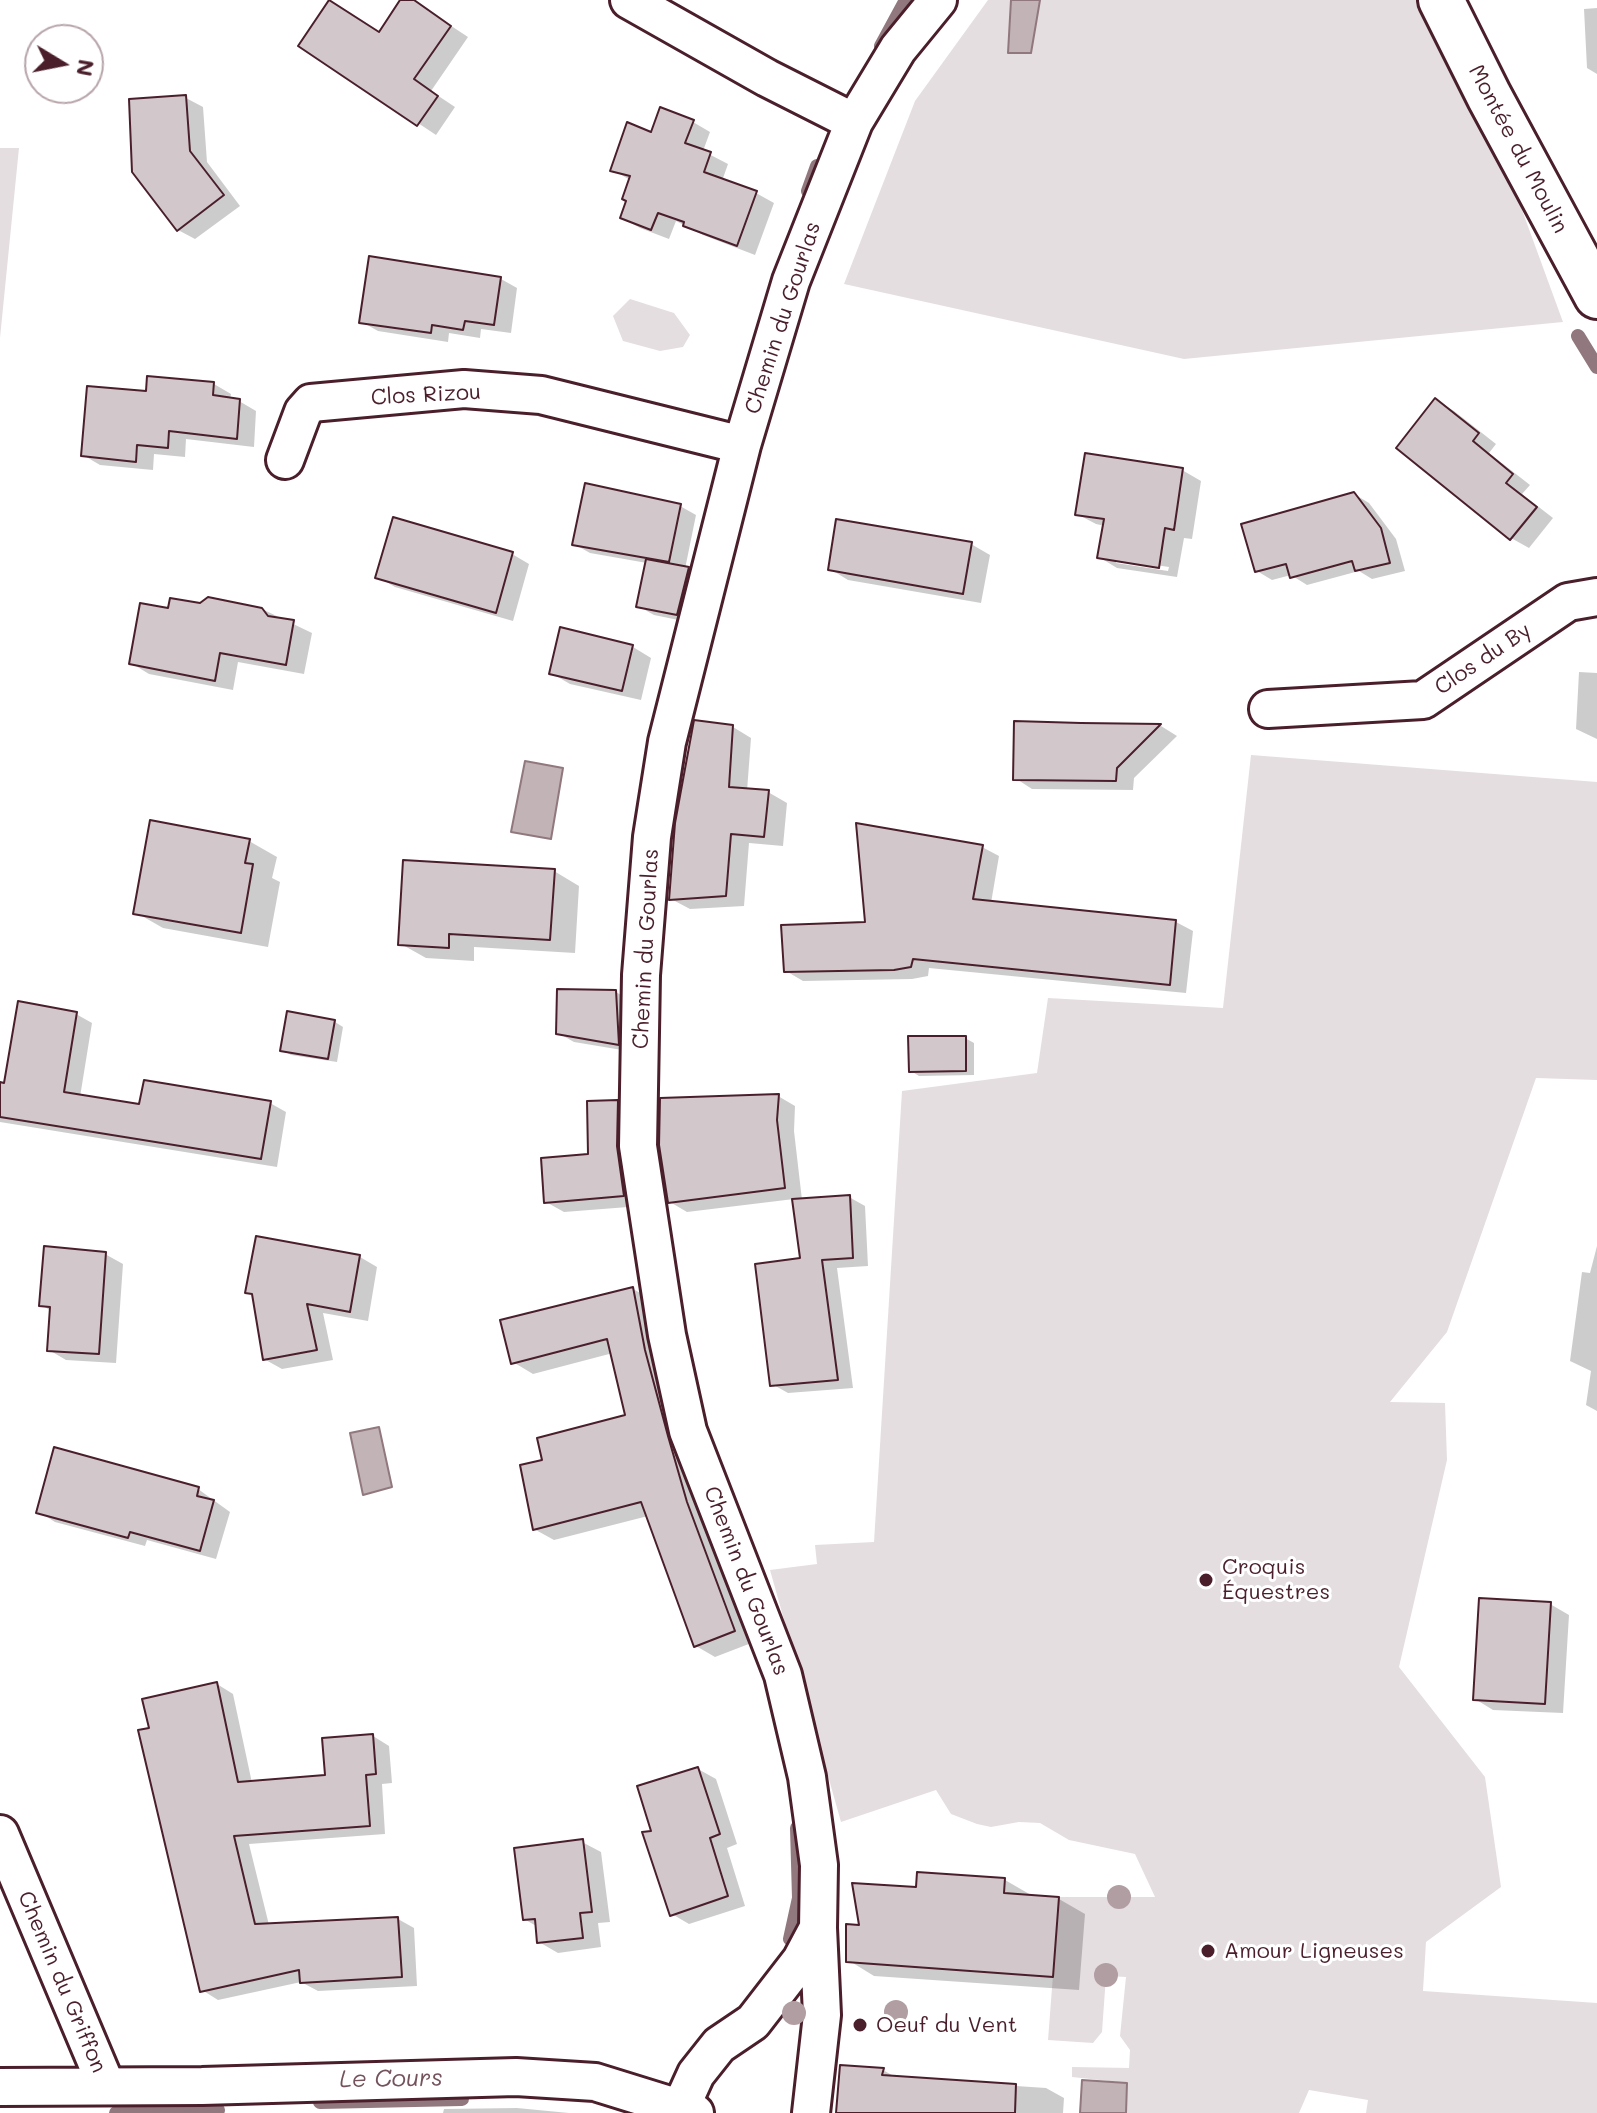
<!DOCTYPE html>
<meta charset="utf-8">
<style>
body{margin:0}
#map{position:relative;width:1597px;height:2113px;overflow:hidden;background:#fff;font-family:Mali,sans-serif}
canvas{display:block}
.north{position:absolute;left:24px;top:24px;width:80px;height:80px;box-sizing:border-box;background:#fff;border:2px solid #b7a5aa;border-radius:50%;rotate:100deg;font-size:22px;font-weight:700;line-height:32px;text-align:center;color:#4a1f2b}
.north::after{content:'';display:block;margin:auto;width:28px;height:36px;background:#4a1f2b;clip-path:polygon(50% 0,100% 100%,50% 72%,0 100%)}
</style>
<div id="map">
<canvas width="1597" height="2113"></canvas>
<div class="north">N</div>
</div>
<script>
const ctx = document.querySelector('canvas').getContext('2d');
ctx.lineJoin = 'round';
function fillPath(path, color) {
  ctx.fillStyle = color;
  ctx.fill(path, 'evenodd');
}
function trace(path, color, width, dash) {
  ctx.strokeStyle = color;
  ctx.lineWidth = width;
  ctx.lineCap = dash ? 'butt' : 'round';
  ctx.setLineDash(dash || []);
  ctx.stroke(path);
}
function drawText(font, color, halo, rows, align = 'center') {
  ctx.font = font + ' Mali,sans-serif';
  ctx.lineWidth = 6;
  ctx.setLineDash([]);
  ctx.textBaseline = 'middle';
  ctx.strokeStyle = halo;
  ctx.fillStyle = color;
  for (const [text, x, y, turn = 0] of rows) {
    ctx.save();
    ctx.translate(x, y);
    ctx.rotate((+turn || 0) * Math.PI / 180);
    ctx.textAlign = isNaN(turn) ? turn : align;
    if (halo) ctx.strokeText(text, 0, 0);
    ctx.fillText(text, 0, 0);
    ctx.restore();
  }
}
const green = new Path2D(`
 M988 0H1425L1503 158 1563 322 1184 359 844 284 915 101Z
 M0 148H19L0 338Z
 M630 299 674 313 690 335 683 347 660 351 623 341 613 316Z
 M1251 755 1597 782V1080L1536 1078 1447 1332 1390 1402 1445 1403 1447 1460 1399 1667 1485 1777 1501 1887 1426 1942 1423 1991 1597 2003V2113H1366L1368 2100 1309 2090 1299 2113H1126L1127 2083 1072 2077V2067L1129 2068 1130 2050 1120 2036 1126 1977 1106 1976 1102 2032 1093 2043 1048 2040 1059 1897H1155L1135 1854 1069 1840 1040 1823 1019 1822 991 1827 977 1824 951 1814 936 1790 841 1822 770 1570 817 1564 815 1545 874 1542 902 1091 1037 1073 1048 998 1223 1008Z`);
const water = new Path2D(`
 M1011 0H1040L1031 53H1008Z
 M525 761 563 768 551 839 511 832Z
 M379 1427 392 1487 363 1495 350 1433Z
 M1082 2080 1127 2083 1126 2113H1080Z`);
const shadow = new Path2D(`
 M403 0H412L468 37 431 91 455 107 436 135 301 45 331 2 380 33Z
 M1597 8V74L1587 68 1584 9Z
 M186 98 203 107 207 162 240 206 195 239 178 230Z
 M693 122 710 132 703 151 728 164 722 181 756 193 774 203 755 255 703 235 676 221 669 239 640 228 622 218 628 201 630 180 613 170 652 135Z
 M371 259 501 279 517 288 511 333 481 329 480 338 449 333 448 342 378 331 362 322Z
 M214 384 231 394 230 400 239 401 256 411 254 447 186 439 185 457 154 454 153 470 100 465 83 455 148 393Z
 M1436 400 1454 411 1496 444 1489 453 1530 485 1522 494 1553 518 1529 548 1511 538Z
 M1182 470 1201 481 1192 539 1184 538 1177 577 1117 568 1099 557 1105 526 1096 524 1077 514ZM1116 559 1169 567 1168 571 1116 563Z
 M1354 494 1369 503 1396 539 1405 571 1372 579 1359 571 1307 585 1291 575 1272 580 1257 571Z
 M680 506 696 515 685 569 704 578 693 623 654 615 638 606 647 563 590 553 574 544Z
 M971 544 990 555 981 603 848 580 830 569Z
 M512 554 529 564 513 621 395 587 378 577Z
 M262 609 312 633 304 674 238 662 233 690 149 674 131 663 170 610Z
 M561 630 633 647 651 658 641 700 570 684 551 673Z
 M1579 672 1597 673V739L1576 729Z
 M1016 723 1161 726 1177 736 1134 778 1133 790 1032 789 1015 778Z
 M733 727 751 738 747 791 768 792 787 803 783 846 749 843 744 906 690 909 671 899Z
 M249 841 277 857 272 878 280 882 268 947 163 928 135 912Z
 M982 847 999 856 991 903 1176 922 1193 931 1186 993 929 968 928 976 912 979 803 981 786 971 867 924Z
 M554 871 579 886 575 953 474 947V961L426 958 401 944Z
 M616 992 631 1001 634 1052 574 1042 558 1033Z
 M76 1014 92 1023 80 1097 141 1106 270 1103 286 1112 277 1167 0 1122V1084L5 1085Z
 M335 1022 343 1027 337 1062 291 1055 282 1050Z
 M965 1038 974 1043V1075L919 1076 911 1071Z
 M778 1096 795 1106 794 1131 802 1200 849 1197 865 1206 868 1266 837 1268 853 1388 788 1393 772 1384 802 1260 794 1199 687 1212 670 1202Z
 M617 1102 635 1112 641 1206 564 1212 546 1202 590 1156Z
 M258 1238 360 1257 377 1267 368 1321 323 1313 333 1360 282 1369 264 1359 254 1296 247 1292Z
 M1597 1246V1411L1586 1405 1591 1371 1570 1361 1582 1272 1590 1273Z
 M105 1254 123 1264 116 1363 66 1360 49 1350 51 1311 42 1305Z
 M633 1289 653 1300 754 1642 715 1657 696 1646 648 1516 554 1540 534 1529 544 1461 628 1417 613 1353 533 1374 513 1362Z
 M198 1489 230 1512 216 1559 147 1540 145 1546 55 1522 39 1512Z
 M1550 1604 1569 1615 1563 1713 1493 1710 1475 1699Z
 M217 1684 233 1694 252 1783 327 1777 373 1736 389 1746 392 1783 382 1784 385 1834 249 1844 269 1925 398 1919 414 1928 417 1986 318 1991 301 1982 218 2000 202 1990 151 1729Z
 M698 1769 716 1779 737 1844 727 1848 745 1906 689 1924 672 1914 654 1832Z
 M582 1842 601 1852 610 1922 598 1923 601 1947 558 1953 539 1942 538 1927 524 1919Z
 M1005 1880 1031 1895 1030 1897 1059 1899 1085 1914 1079 1990 874 1976 848 1960 861 1927 918 1889Z
 M883 2070 897 2078 1046 2088 1064 2098 1063 2113H838Z
 M517 2108 569 2113H443L444 2109Z`);
const stream = new Path2D(`
 M881 46 906 0
 M808 191 817 166
 M1578 336 1597 367
 M790 1939 799 1898 797 1828
 M320 2102 462 2099
 M116 2113 218 2110`);
const building = new Path2D(`
 M329 0 379 32 400 0H414L451 26 414 79 438 96 417 126 298 46Z
 M186 95 190 151 224 195 177 231 132 172 129 99Z
 M660 107 694 120 685 143 711 152 704 172 757 191 737 246 683 226 684 222 658 213 651 230 620 218 626 201 622 199 630 176 610 171 627 122 651 132Z
 M369 256 501 277 494 325 465 321 463 330 432 325 431 333 359 323Z
 M147 376 214 382 213 395 240 399 237 439 169 431 168 448 137 445 136 462 81 456 87 386 146 391Z
 M1435 398 1479 433 1473 441 1513 474 1506 483 1537 507 1510 540 1396 448Z
 M1085 453 1183 468 1174 530 1165 528 1159 568 1097 558 1104 519 1075 515Z
 M585 483 681 504 669 562 572 545Z
 M1354 492 1381 528 1390 563 1355 571 1352 561 1290 578 1286 564 1255 572 1241 524Z
 M393 517 513 552 496 613 375 578Z
 M836 519 972 542 963 594 828 570Z
 M646 559 689 567 677 615 636 607Z
 M208 597 262 608 268 616 294 620 286 665 220 653 215 681 129 664 140 603 168 608 170 598 200 603Z
 M560 627 633 645 622 691 549 674Z
 M694 720 733 725 729 787 769 790 764 837 731 834 726 896 669 900 675 823Z
 M1014 721 1081 723 1161 724 1117 768 1116 781 1013 780Z
 M150 820 250 839 245 863 253 864 241 933 133 914Z
 M856 823 983 845 973 899 1176 920 1170 985 913 959 911 967 894 970 784 972 781 925 865 922Z
 M403 860 555 869 550 940 449 934V948L398 945Z
 M557 989 616 990 619 1045 556 1034Z
 M18 1001 77 1012 64 1092 139 1104 144 1080 271 1101 261 1159 0 1117V1082L4 1083Z
 M287 1011 335 1020 328 1059 280 1051Z
 M908 1036H966V1071L909 1072Z
 M779 1094 777 1120 785 1188 668 1203 659 1145 660 1098Z
 M618 1100 617 1146 624 1196 544 1203 541 1158 588 1154 587 1101Z
 M850 1195 853 1258 822 1260 838 1380 770 1386 755 1264 800 1258 792 1199Z
 M256 1236 360 1255 350 1312 307 1304 317 1350 263 1360 252 1294 245 1293Z
 M44 1246 106 1252 99 1354 47 1351 50 1307 39 1306Z
 M633 1287 645 1350 668 1436 687 1502 735 1631 694 1647 641 1502 533 1530 520 1465 542 1460 537 1438 625 1415 607 1339 511 1364 500 1320Z
 M54 1447 199 1487 197 1496 214 1500 200 1551 130 1532 128 1538 36 1513Z
 M1479 1598 1551 1602 1545 1704 1473 1700Z
 M217 1682 238 1782 325 1775 322 1738 373 1734 376 1774 366 1775 370 1826 234 1836 255 1924 398 1917 402 1977 300 1983 299 1970 200 1992 138 1730 149 1728 142 1699Z
 M698 1767 720 1834 710 1838 728 1896 670 1916 642 1832 651 1831 637 1786Z
 M583 1839 592 1912 580 1913 583 1938 537 1943 535 1919 523 1920 514 1848Z
 M917 1872 1005 1878 1004 1893 1059 1897 1053 1977 846 1962V1924L859 1925 852 1883 916 1887Z
 M840 2065 884 2068 882 2075 1016 2084 1015 2113H836Z`);
const minor = new Path2D(`
 M629 0 767 78 854 122
 M285 460 303 412 311 403 464 389 541 395 742 445
 M1268 709 1423 700 1568 602 1597 597
 M0 1834 106 2085
 M0 2087 202 2086 516 2077 595 2082 695 2113
 M681 2107 696 2074 719 2045 753 2022 801 1960 818 1928
 M811 2113 822 2015 818 1928 819 1865 807 1777 783 1675 688 1431 667 1335 638 1146 641 975 652 837 667 742 742 445 791 281 854 122 898 49 938 0`);
const tertiary = new Path2D(`
 M1441 0 1489 96 1597 296`);
const trees = [
 [1119,1897],
 [1106,1975],
 [896,2012],
 [794,2013]
];
const markers = [
 [1206,1580,8,"#4a1f2b"],
 [1208,1951,8,"#4a1f2b"],
 [860,2025,8,"#4a1f2b"]
];
const streetNames = [
 ["Montée du Moulin",1518,149,62],
 ["Chemin du Gourlas",783,318,-72],
 ["Clos Rizou",426,395,-3],
 ["Clos du By",1483,659,-34],
 ["Chemin du Gourlas",646,949,-87],
 ["Chemin du Gourlas",746,1581,69],
 ["Chemin du Griffon",62,1982,67]
];
const poiNames = [
 ["Croquis",1222,1567],
 ["Équestres",1222,1592],
 ["Amour Ligneuses",1224,1951],
 ["Oeuf du Vent",876,2025]
];
const waterNames = [
 ["Le Cours",391,2079,-1]
];
fillPath(green, '#e5dee0');
fillPath(water, '#c1b3b6');
trace(water, '#91787e', 2);
fillPath(shadow, '#0003');
trace(stream, '#91787e', 14);
fillPath(building, '#d2c7cb');
trace(building, '#4a1f2b', 2);
trace(minor, '#4a1f2b', 42);
trace(tertiary, '#4a1f2b', 50);
trace(minor, '#fff', 36);
trace(tertiary, '#fff', 44);
ctx.fillStyle = '#b19ea3';
for (const [x, y] of trees) {
  ctx.beginPath();
  ctx.arc(x, y, 12, 0, 2 * Math.PI);
  ctx.fill();
}
for (const [x, y, r, color] of markers) {
  const dot = new Path2D();
  dot.arc(x, y, r, 0, 2 * Math.PI);
  ctx.fillStyle = color;
  ctx.fill(dot);
  trace(dot, '#fff', 3);
}
drawText('22px', '#4a1f2b', '#fff', streetNames);
drawText('22px', '#4a1f2b', '#fff', poiNames, 'left');
drawText('italic 24px', '#74535c', '#fff', waterNames);
</script>
